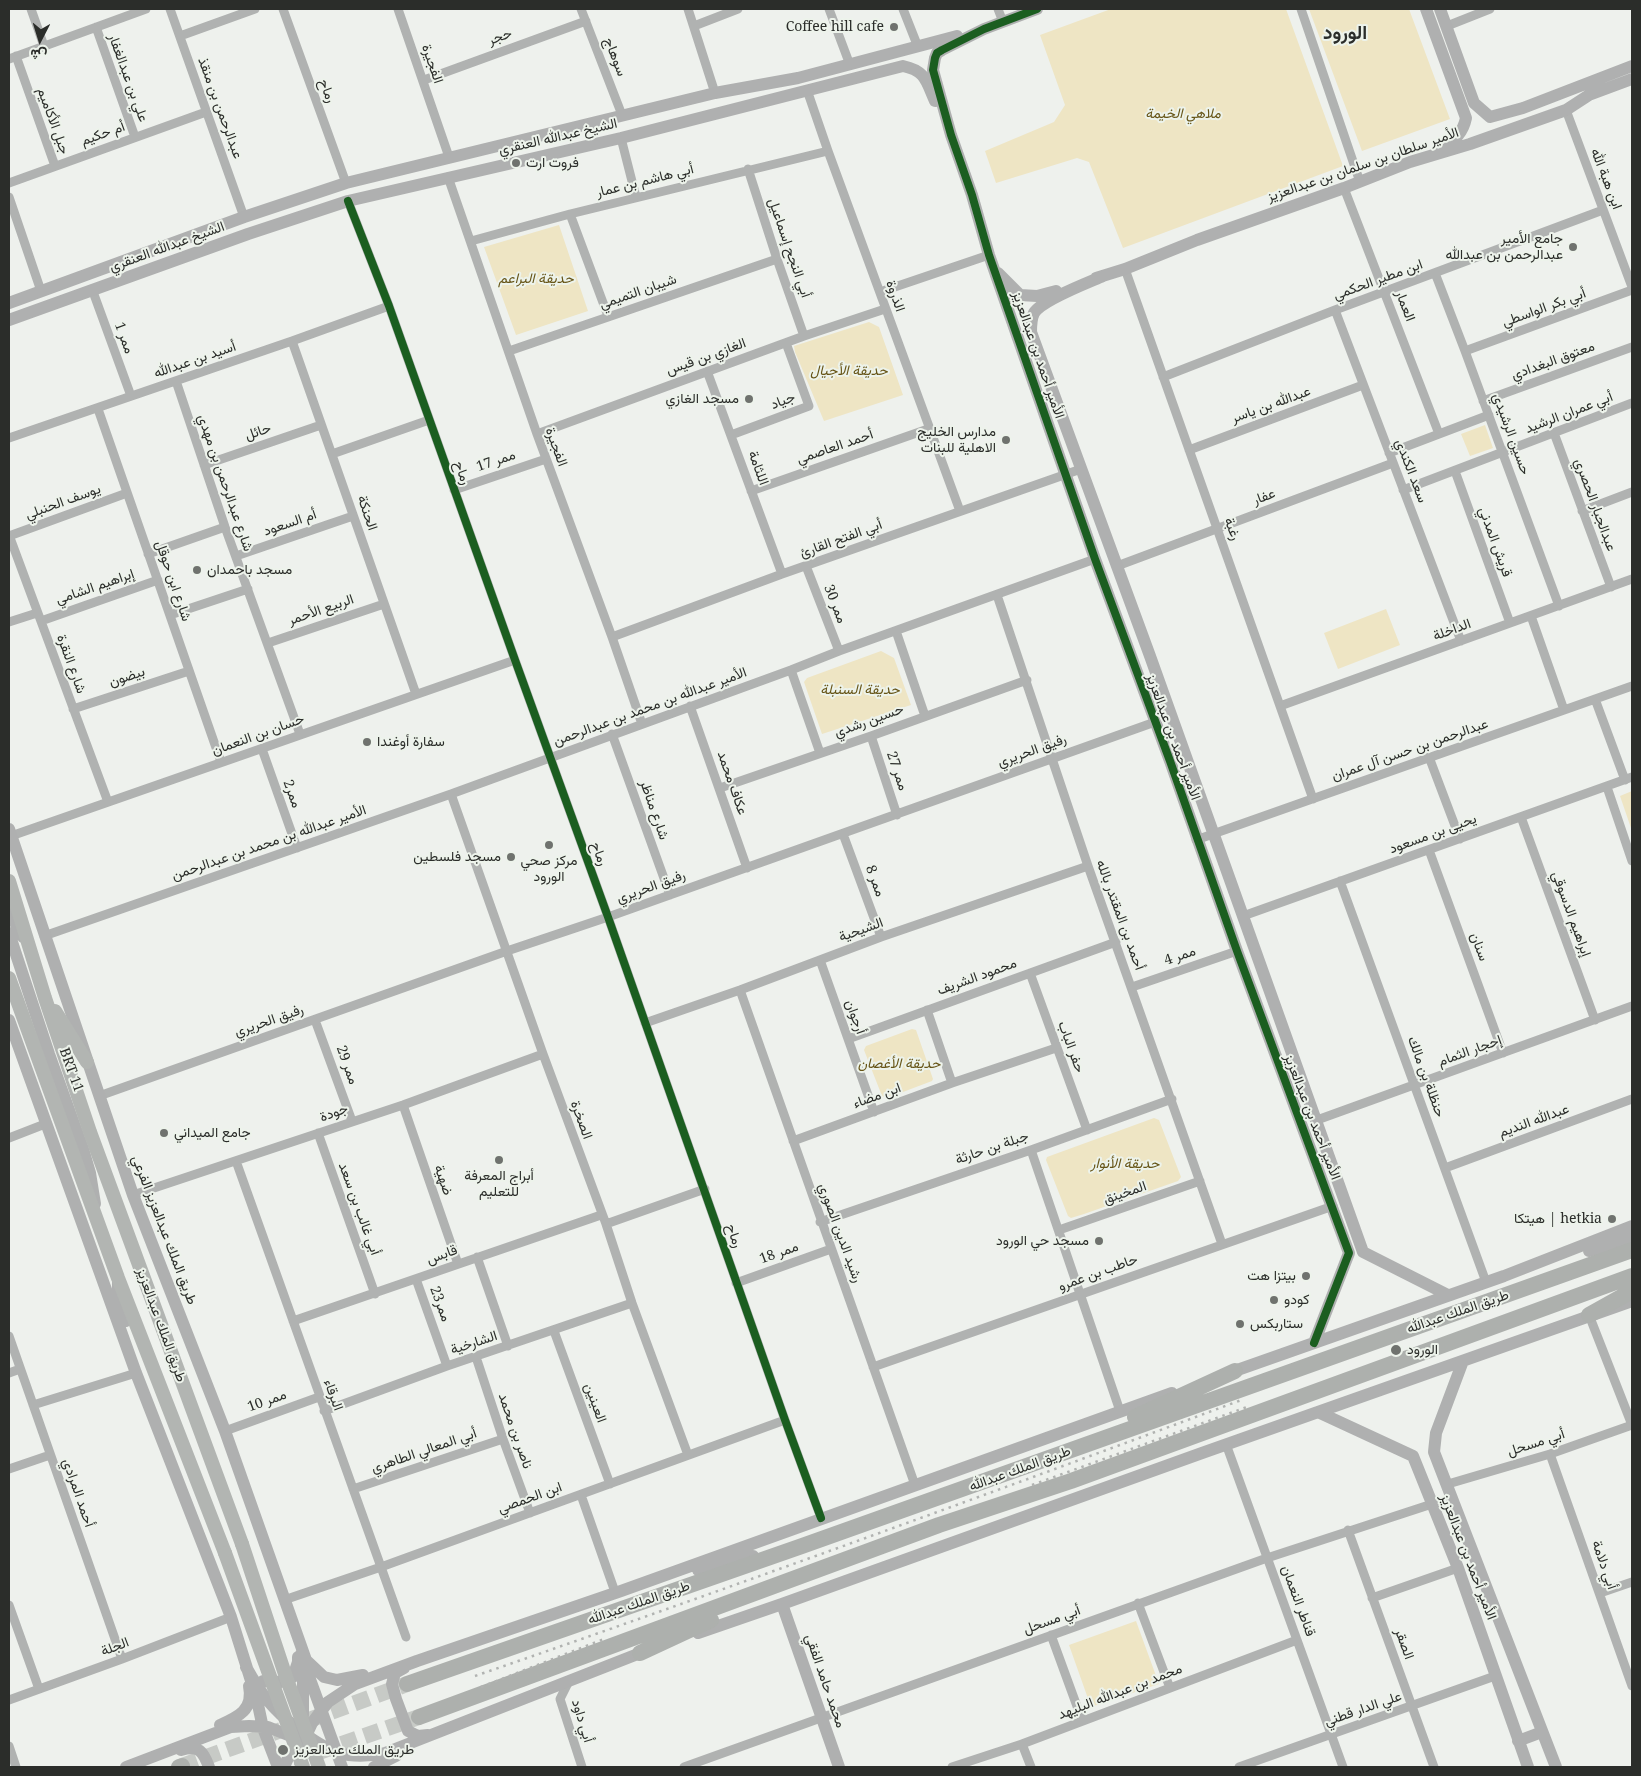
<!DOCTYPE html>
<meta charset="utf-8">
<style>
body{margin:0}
#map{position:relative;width:1641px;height:1776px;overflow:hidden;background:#eef1ed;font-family:"Noto Serif",Vazirmatn,serif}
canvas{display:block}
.frame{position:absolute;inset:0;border:10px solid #2b2d2a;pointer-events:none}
.north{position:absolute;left:15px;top:15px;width:50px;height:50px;-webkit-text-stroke:4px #edf3eb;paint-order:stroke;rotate:185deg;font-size:14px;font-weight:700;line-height:20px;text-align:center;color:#2b2d2a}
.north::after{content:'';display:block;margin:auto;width:18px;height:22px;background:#2b2d2a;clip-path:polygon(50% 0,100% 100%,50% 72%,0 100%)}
</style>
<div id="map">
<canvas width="1641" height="1776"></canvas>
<div class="frame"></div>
<div class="north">ش</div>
</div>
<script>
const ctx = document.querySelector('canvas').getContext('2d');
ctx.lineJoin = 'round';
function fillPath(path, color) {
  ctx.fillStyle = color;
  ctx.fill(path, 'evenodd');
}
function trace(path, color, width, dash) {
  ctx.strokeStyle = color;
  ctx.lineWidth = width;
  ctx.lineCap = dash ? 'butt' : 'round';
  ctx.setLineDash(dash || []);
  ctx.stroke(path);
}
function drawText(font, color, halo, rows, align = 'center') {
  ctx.font = font + ' "Noto Serif",Vazirmatn,serif';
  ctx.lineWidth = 4;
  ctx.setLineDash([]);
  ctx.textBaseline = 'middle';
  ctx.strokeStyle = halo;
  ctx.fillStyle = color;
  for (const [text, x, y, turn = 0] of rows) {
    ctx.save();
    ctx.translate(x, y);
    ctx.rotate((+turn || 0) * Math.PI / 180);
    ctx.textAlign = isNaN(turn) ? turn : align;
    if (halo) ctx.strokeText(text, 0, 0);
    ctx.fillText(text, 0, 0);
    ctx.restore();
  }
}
const green = new Path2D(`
 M1111 9H1286L1343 166 1123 248 1089 162 1077 158 996 183 985 151 1054 122 1065 105 1040 35Z
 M1309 9H1409L1450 119 1362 151Z
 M559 225 588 311 516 335 484 247Z
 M869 322 879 327 903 395 824 421 795 352 794 346Z
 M1485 425 1493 448 1470 456 1461 434Z
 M1386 609 1400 645 1338 669 1324 633Z
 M881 651 894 658 911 705 822 734 804 682 807 678Z
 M1632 791V831L1620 796Z
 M912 1029 916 1030 933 1079 932 1081 887 1098 882 1096 864 1050 866 1046Z
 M1154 1118 1159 1120 1181 1177 1178 1181 1084 1214 1071 1218 1068 1216 1046 1160 1047 1157Z
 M1136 1621 1159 1684 1091 1707 1069 1645Z`);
const highwayTunnel = new Path2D(`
 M309 1720 407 1684
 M319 1752 419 1717
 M182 1766 281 1730`);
const street = new Path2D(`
 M31 9 44 46
 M170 9 244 217
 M283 9 346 183
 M398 9 449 157
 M581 9 622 115
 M688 9 715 93
 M829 9 850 65
 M903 9 918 47
 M998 9 1003 22
 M1301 9 1360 182
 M694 26 738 9
 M1447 26 1490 9
 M96 27 135 137
 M180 36 255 9
 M16 56 55 166
 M9 59 146 9
 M424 80 586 21
 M807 90 828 151 960 511
 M1566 110 1632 287
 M621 138 636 197
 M748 169 777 259 804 336
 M448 177 537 434 612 637 642 724
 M9 183 206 112
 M1344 188 1439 434
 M9 197 41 291
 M348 201 389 306 515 660 608 917 785 1420 821 1518
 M570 214 608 316
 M471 241 570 214 828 151
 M1125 269 1313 799
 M1435 273 1465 351 1559 606
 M92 289 131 396
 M880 292 989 255
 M1335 310 1461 641
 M292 341 416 694
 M509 351 777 259
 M1465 351 1632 290
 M707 371 782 574
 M1163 377 1335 310 1603 210
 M176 381 225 527 300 734
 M1483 401 1632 347
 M98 409 221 762
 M1554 433 1611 587
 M537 434 804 336 885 309
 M731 435 809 406 786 343
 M9 438 292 341 389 306
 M1189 450 1363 385
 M1389 453 1489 415
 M332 454 429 420
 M204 465 321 425
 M1455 471 1510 623
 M454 490 546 459
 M1403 490 1632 403
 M751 491 928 429
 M1582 511 1632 492
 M9 535 108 802
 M9 536 127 493
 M148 554 225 527
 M236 556 353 516
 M806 566 839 651
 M1117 566 1393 463
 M997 595 1088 866 1222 1244
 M170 615 248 589
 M1531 616 1564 710
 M41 621 158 580
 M9 622 37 613
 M896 631 925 716
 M612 637 782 574 1081 469
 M268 643 384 604
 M791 670 820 753
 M1595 699 1625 780
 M690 706 747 868
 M1280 706 1632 579
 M73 709 189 671
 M612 734 670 895
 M871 736 897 815
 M262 749 297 848
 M1429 757 1460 839
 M1607 787 1632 861
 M720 788 871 736 1027 680
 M451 794 543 1054 606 1224 632 1303 688 1455
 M1521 817 1595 1020
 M843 834 881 937
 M11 836 515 660
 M1196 840 1632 686
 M1429 850 1503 1053
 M1340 881 1486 1282
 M1243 916 1632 777
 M44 936 451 794 791 670 839 651 1095 559
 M820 960 874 1112
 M1030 973 1087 1130
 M1132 987 1237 951
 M740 990 915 1485
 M927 1010 952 1083
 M315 1020 352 1121
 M645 1023 740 990 881 937 1088 866
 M848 1039 1116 942
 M99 1096 507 951 608 917 1155 722
 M403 1105 458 1264
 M1317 1120 1632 1006
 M318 1133 375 1294
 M9 1138 45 1124
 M793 1141 952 1083 1056 1048
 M1031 1150 1120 1411
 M236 1161 406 1637
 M1445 1168 1632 1099
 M133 1195 403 1105 543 1054
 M820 1222 1031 1150 1172 1099
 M606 1224 705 1189
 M1059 1230 1200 1181
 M477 1257 508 1346
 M416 1279 447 1366
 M736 1283 831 1249
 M1589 1315 1632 1425
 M293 1321 601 1215
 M554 1331 610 1484
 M9 1336 122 1659
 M476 1357 503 1439 530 1513
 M873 1367 1333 1206
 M9 1373 20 1369
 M33 1405 136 1373
 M324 1411 447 1366 632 1303
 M225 1431 319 1397
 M1226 1444 1343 1767
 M1550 1454 1632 1686
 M9 1469 50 1455
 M1448 1484 1550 1454 1632 1425
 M353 1489 503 1439
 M581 1495 615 1592
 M1348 1530 1434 1767
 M1600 1593 1632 1582
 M1372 1598 1458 1568
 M284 1600 381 1567 785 1420
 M1138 1603 1170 1688
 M9 1605 39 1689
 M1051 1635 1082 1720
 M568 1683 560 1699 582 1767
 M9 1700 122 1659 231 1617
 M1022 1744 1031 1767
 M9 1746 16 1767
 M684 1767 1267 1558 1432 1504
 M952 1767 1022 1744 1297 1640
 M1239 1767 1495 1676`);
const secondary = new Path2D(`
 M1037 9 984 29 942 50 937 53 935 58 933 70 951 135 972 195 989 255 1095 559 1170 761 1237 951 1349 1253 1314 1343
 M1426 9 1466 118C1463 133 1454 141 1442 150
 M1440 9 1474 103 1490 117 1523 108 1632 66
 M998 273 1020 295 1037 296 1056 291
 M1103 276C1087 283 1042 300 1034 313 1031 319 1031 326 1031 332L1150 656 1363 1252 1448 1295
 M1096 278 1125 269 1197 240 1344 188 1410 162 1470 144 1566 110 1589 95 1632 79
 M9 303 244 217 346 183 715 93 798 78 957 36
 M9 320 248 234 348 201 621 138 903 66C926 71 926 81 935 101
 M9 829 133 1195 225 1431 306 1660 324 1677 337 1680 363 1675
 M9 912 23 937
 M9 933 49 1054 83 1149 90 1173 95 1204
 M9 1020 136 1373 231 1617 257 1700 263 1728 278 1767
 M1589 1251 1632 1238
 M118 1280V1296L126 1321
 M1463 1361 1436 1433 1434 1452 1556 1767
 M1226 1374 1504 1276 1632 1226
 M1318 1412 1413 1456 1458 1568 1528 1767
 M698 1570 753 1556
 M782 1604 839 1767
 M698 1633 782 1604 1202 1453 1632 1301
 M246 1667C261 1694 272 1709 297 1728 327 1752 347 1761 385 1753L648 1650
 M404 1668 395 1673 392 1684 396 1699 408 1731 418 1736 428 1735
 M307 1671 342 1767
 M263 1681 281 1682 293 1677 298 1662V1657
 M220 1725C238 1717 254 1710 249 1686
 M1518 1741 1542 1732
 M181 1750C199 1745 203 1751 209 1767
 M300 1763 306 1736 312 1723 328 1702 355 1684 417 1661 621 1591 1172 1393
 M126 1767 231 1727 249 1726 268 1727 298 1739
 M284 1767 300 1731 303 1715V1661L301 1654
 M374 1767 396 1756`);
const primary = new Path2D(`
 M9 881 45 998 90 1132 242 1544
 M9 978 118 1278 225 1553
 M55 1011 87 1062`);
const highway = new Path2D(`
 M1589 1315 1632 1291
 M1135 1417 1235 1371
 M640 1653 711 1620
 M407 1684 802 1546 1632 1250
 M419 1717 939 1525 1071 1481 1632 1276
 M179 1767 182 1766`);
const rail = new Path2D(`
 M1032 1485 1247 1407
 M475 1676C733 1587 989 1494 1244 1399
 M481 1687 604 1639`);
const primaryBridge = new Path2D(`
 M242 1544 286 1677 319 1767
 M225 1553 303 1767`);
const cycleway = new Path2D(`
 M1037 9 984 29 942 50 937 53 935 58 933 70 951 135 972 195 989 255 1095 559 1170 761 1237 951 1349 1253 1314 1343
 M348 201 389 306 515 660 608 917 785 1420 821 1518`);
const markers = [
 [894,27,5,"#6f726e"],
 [516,163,5,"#6f726e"],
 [1573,247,5,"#6f726e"],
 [749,399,5,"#6f726e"],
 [1006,440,5,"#6f726e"],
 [197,570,5,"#6f726e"],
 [367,742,5,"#6f726e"],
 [549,845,5,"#6f726e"],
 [511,857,5,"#6f726e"],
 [164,1133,5,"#6f726e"],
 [499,1160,5,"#6f726e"],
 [1612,1219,5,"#6f726e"],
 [1099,1241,5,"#6f726e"],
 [1306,1276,5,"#6f726e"],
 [1274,1300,5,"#6f726e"],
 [1240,1324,5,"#6f726e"],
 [1396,1350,6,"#6f726e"],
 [283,1750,6,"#6f726e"]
];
const poiNames = [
 ["Coffee hill cafe",884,27],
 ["فروت ارت",526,163,"left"],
 ["جامع الأمير",1563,239],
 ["عبدالرحمن بن عبدالله",1563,255],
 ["مسجد الغازي",739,399],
 ["مدارس الخليج",996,432],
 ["الاهلية للبنات",996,448],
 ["مسجد باحمدان",207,570,"left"],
 ["سفارة أوغندا",377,742,"left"],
 ["مسجد فلسطين",501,857],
 ["مركز صحي",549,861,"center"],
 ["الورود",549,877,"center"],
 ["جامع الميداني",174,1133,"left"],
 ["أبراج المعرفة",499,1176,"center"],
 ["للتعليم",499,1192,"center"],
 ["هيتكا | hetkia",1602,1219],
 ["مسجد حي الورود",1089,1241],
 ["بيتزا هت",1296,1276],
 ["كودو",1284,1300,"left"],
 ["ستاربكس",1250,1324,"left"],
 ["الورود",1407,1350,"left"],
 ["طريق الملك عبدالعزيز",294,1750,"left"]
];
const streetNames = [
 ["حجر",500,37,-20],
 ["سوهاج",615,57,69],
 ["الفجيرة",432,64,71],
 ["علي بن عبدالغفار",128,78,70],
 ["رماح",327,91,70],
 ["عبدالرحمن بن منقذ",220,108,70],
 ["جبل الأكاميم",53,121,70],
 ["أم حكيم",103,134,-20],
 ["الشيخ عبدالله العنقري",558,137,-13],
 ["الأمير سلطان بن سلمان بن عبدالعزيز",1363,165,-19],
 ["ابن هبة الله",1606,179,69],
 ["أبي هاشم بن عمار",645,181,-14],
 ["الشيخ عبدالله العنقري",167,247,-20],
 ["أبي النجح إسماعيل",789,248,71],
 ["ابن مطير الحكمي",1378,280,-20],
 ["شيبان التميمي",638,292,-19],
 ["الذروة",895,296,71],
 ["العمار",1405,306,69],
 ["أبي بكر الواسطي",1544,308,-20],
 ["ممر 1",124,338,70],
 ["الأمير أحمد بن عبدالعزيز",1038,355,71],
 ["الغازي بن قيس",706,357,-20],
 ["أسيد بن عبدالله",195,360,-19],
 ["معتوق البغدادي",1553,361,-20],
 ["جياد",783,401,-21],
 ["عبدالله بن ياسر",1271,405,-20],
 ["أبي عمران الرشيد",1569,413,-21],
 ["حائل",258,432,-19],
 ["حسين الرشيدي",1511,434,70],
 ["الفجيرة",556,447,70],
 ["أحمد العاصمي",835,447,-19],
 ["ممر 17",496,461,-19],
 ["اللثامة",758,468,70],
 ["سعد الكندي",1411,471,69],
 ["رماح",462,473,70],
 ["شارع عبدالرحمن بن مهدي",225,483,71],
 ["عفار",1264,497,-20],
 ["يوسف الحنبلي",63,502,-20],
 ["عبدالجبار الحصري",1595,505,70],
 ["الحنكة",367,513,71],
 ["أم السعود",290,523,-19],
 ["رغبة",1232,529,70],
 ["أبي الفتح القارئ",841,539,-20],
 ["قريش المدني",1495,542,70],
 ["شارع ابن حوقل",173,581,71],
 ["إبراهيم الشامي",95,587,-19],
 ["ممر 30",835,604,69],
 ["الربيع الأحمر",321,610,-19],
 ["الداخلة",1452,630,-20],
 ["شارع النقرة",71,664,70],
 ["بيضون",127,677,-18],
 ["الأمير عبدالله بن محمد بن عبدالرحمن",650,707,-20],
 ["حسين رشدي",869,721,-20],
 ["حسان بن النعمان",258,735,-20],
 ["الأمير أحمد بن عبدالعزيز",1173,737,70],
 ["عبدالرحمن بن حسن آل عمران",1410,750,-19],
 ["رفيق الحريري",1032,751,-20],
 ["ممر 27",897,771,71],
 ["عكاف محمد",732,783,71],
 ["ممر2",292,794,70],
 ["شارع مناظر",654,810,71],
 ["يحيى بن مسعود",1433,834,-20],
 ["الأمير عبدالله بن محمد بن عبدالرحمن",269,843,-19],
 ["رماح",599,854,70],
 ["ممر 8",875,881,70],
 ["رفيق الحريري",651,887,-20],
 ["إبراهيم الدسوقي",1571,914,70],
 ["أحمد بن المقتدر بالله",1120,915,70],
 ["الشيحية",861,930,-20],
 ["سنان",1479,947,70],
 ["ممر 4",1180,956,-19],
 ["محمود الشريف",977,977,-20],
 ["أرجوان",855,1017,70],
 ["رفيق الحريري",269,1021,-19],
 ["حفر الباب",1071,1047,70],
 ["إحجار الثمام",1470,1051,-20],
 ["ممر 29",347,1065,70],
 ["BRT 11",71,1070,70],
 ["حنظلة بن مالك",1426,1077,70],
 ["ابن مضاء",877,1096,-20],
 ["جودة",334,1113,-20],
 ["الأمير أحمد بن عبدالعزيز",1312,1117,69],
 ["الصخرة",581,1120,70],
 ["عبدالله النديم",1534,1121,-20],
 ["جبلة بن حارثة",992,1148,-19],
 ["ضهية",443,1180,71],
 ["المخينق",1125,1193,-19],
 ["أبي غالب بن سعد",359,1209,70],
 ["طريق الملك عبدالعزيز الفرعي",164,1230,69],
 ["رشيد الدين الصوري",840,1233,70],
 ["رماح",734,1236,71],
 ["ممر 18",779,1253,-20],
 ["قابس",442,1255,-20],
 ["حاطب بن عمرو",1098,1273,-20],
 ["ممر23",440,1304,70],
 ["طريق الملك عبدالله",1458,1312,-19],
 ["طريق الملك عبدالعزيز",161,1325,70],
 ["الشارخية",474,1343,-18],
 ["البرقاء",333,1395,70],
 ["ممر 10",267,1401,-20],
 ["العينين",595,1403,70],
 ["ناصر بن محمد",515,1431,71],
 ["أبي مسحل",1536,1443,-18],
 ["أبي المعالي الطاهري",424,1451,-19],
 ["طريق الملك عبدالله",1020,1469,-20],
 ["أحمد المرادي",78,1493,71],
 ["ابن الحمصي",530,1498,-20],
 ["الأمير أحمد بن عبدالعزيز",1468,1557,69],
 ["أبي دلامة",1604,1565,71],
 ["قناطر النعمان",1298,1601,70],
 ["طريق الملك عبدالله",639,1603,-19],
 ["أبي مسحل",1052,1620,-20],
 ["الصقر",1404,1644,70],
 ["الجلة",115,1647,-21],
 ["محمد حامد الفقي",825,1681,71],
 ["محمد بن عبدالله البليهد",1120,1692,-21],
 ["علي الدار قطني",1363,1709,-19],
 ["أبي داود",582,1721,73]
];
const parkNames = [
 ["ملاهي الخيمة",1183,114],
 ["حديقة البراعم",536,279],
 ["حديقة الأجيال",849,371],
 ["حديقة السنبلة",860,690],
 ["حديقة الأغصان",899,1064],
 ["حديقة الأنوار",1125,1164]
];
const districtNames = [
 ["الورود",1345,34]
];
fillPath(green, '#eee5c4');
trace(highwayTunnel, '#c7cac6', 16, [16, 8]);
trace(street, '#b0b2b1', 9);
trace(secondary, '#afb0b0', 12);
trace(primary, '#b2b5b2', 14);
trace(highway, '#adb0ad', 16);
trace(rail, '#b1b3b1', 2.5, [2.5, 5]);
trace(primaryBridge, '#b2b5b2', 14);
trace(cycleway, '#1b5e20', 8);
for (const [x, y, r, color] of markers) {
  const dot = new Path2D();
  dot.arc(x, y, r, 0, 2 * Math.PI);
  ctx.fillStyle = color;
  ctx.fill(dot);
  trace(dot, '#edf3eb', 2);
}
drawText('14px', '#2b2d2a', '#edf3eb', poiNames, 'right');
drawText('14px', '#2b2d2a', '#edf3eb', streetNames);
drawText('italic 14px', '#665416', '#edf3eb', parkNames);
drawText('bold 19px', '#2b2d2a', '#edf3eb', districtNames);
</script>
